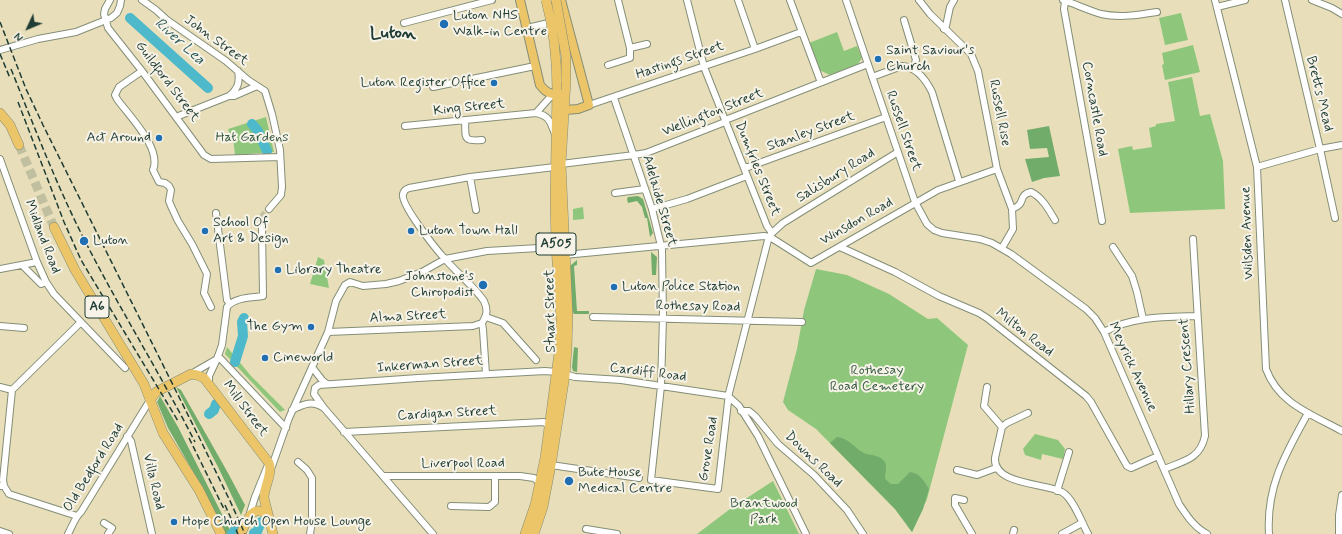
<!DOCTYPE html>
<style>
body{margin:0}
#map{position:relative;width:1342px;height:534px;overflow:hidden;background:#e8dfba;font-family:Mynerve,sans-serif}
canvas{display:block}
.north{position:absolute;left:8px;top:8px;width:40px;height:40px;-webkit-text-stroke:3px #f7f3e8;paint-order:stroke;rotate:226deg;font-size:11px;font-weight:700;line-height:16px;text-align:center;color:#1f3d34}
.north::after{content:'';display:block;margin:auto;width:14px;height:18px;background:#1f3d34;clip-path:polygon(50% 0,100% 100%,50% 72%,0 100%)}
</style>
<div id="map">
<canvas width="1342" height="534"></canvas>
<div class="north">N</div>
</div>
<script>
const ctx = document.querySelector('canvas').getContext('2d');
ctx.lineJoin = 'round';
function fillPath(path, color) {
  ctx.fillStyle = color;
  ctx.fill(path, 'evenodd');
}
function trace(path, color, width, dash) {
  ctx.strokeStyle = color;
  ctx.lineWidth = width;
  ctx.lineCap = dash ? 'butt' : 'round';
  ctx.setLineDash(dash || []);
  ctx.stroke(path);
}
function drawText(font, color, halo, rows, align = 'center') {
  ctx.font = font + ' Mynerve,sans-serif';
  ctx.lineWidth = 4;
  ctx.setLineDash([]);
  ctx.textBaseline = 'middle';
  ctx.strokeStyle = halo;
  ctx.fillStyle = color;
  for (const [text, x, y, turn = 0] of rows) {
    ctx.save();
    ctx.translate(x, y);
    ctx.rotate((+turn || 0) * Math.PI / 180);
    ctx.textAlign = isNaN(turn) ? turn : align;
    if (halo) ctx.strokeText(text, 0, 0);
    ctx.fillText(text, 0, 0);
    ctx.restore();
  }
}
const green = new Path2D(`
 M1181 13 1188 40 1165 45 1159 18Z
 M837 32 844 51 857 46 862 58 858 64 830 75 819 70 809 43Z
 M1193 45 1200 72 1165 80 1162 65 1164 64 1162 53Z
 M1192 77 1200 116 1210 114 1223 161 1225 209 1130 213 1118 149 1132 146 1133 150 1152 147 1149 128 1156 126V124L1175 121 1168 82Z
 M266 117 274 152 235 155 233 137H231L228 129Z
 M583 207 584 219 573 220V209Z
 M318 257 324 260 329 288 310 284Z
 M816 269 847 275 889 294 928 319 937 318 968 345 927 499 912 532 895 509 816 429 788 410 783 402 797 349 804 310Z
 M227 347 251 376 285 410 280 412 225 354Z
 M1035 434 1058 440 1065 449 1063 459 1042 454 1041 460 1025 455 1023 449Z
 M773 481 799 534H697L730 509Z`);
const forest = new Path2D(`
 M1049 126 1060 176 1044 178 1032 182 1025 159 1049 157 1047 148 1030 149 1027 130Z
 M638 196 643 199 653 233 650 237 647 218H645L642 207 637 201 628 203 627 199 628 197Z
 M651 252 657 257 656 275H652Z
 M577 260V265L574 266 577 311H589V314H574L572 311 570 266Z
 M574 347 578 348 577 372 573 371 572 367Z
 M176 387 181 390 228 473 245 505 241 515 218 467Z
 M160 396 178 427 232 534H225L203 489 168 428 157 402Z
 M837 437C849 438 854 448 864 453 871 456 878 454 884 461 888 466 885 473 885 479L891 484H898L910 472C920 473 924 481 929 489L923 509 912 532 895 509 830 443Z`);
const river = new Path2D(`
 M130 18 208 88
 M252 124 258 131 267 151
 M235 362 243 336 242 322 244 318
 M209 414 214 410 216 404
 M254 533 257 532 261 522
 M232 534 238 526`);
const minorTunnel = new Path2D(`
 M262 227 263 215 269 209`);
const highwayTunnel = new Path2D(`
 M19 145 54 227`);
const minor = new Path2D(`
 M110 0 105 9 104 14 108 28 142 71 204 155 211 159 280 157
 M142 0 156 10 167 20 226 61 248 80 265 91 272 114 280 150 282 187 281 195 269 209
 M618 0 630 48
 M687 0 704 67 767 226 772 233
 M738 0 755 49
 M790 0 820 80 822 82
 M846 0 915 202 927 224 934 230 942 233 980 239 992 243 1011 254 1086 309 1095 318 1104 332 1179 504C1187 516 1194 527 1207 534
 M919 0 930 14 971 54 978 71 997 169 1012 209 1013 229 1002 248
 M1063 0C1075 4 1088 10 1101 14 1119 18 1138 15 1157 12
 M1215 0 1257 167 1266 369C1279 404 1311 414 1342 431
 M1285 0 1320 149 1335 218
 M1312 0 1332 8 1342 14
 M1065 1 1064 9 1102 221
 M1217 7 1245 0
 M904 20 916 60 913 69
 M404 23 492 0
 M527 28 553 22
 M944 29 946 26 950 7 954 0
 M0 50 38 39 76 32 111 18 117 13 120 6 121 0
 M608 65 630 58V48L647 44
 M142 71 119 87 115 95 117 99C129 116 162 148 153 170L159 182 165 183 169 186 171 190 169 201 171 206 178 221 192 244 207 274 204 293 211 307
 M872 77 902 66C916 67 926 80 932 92L959 181
 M433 87 535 66
 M230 96H234L257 86
 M614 98 652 209 662 250 663 318 661 386 651 480 718 489 729 393 768 240 772 233 783 223 898 152
 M589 105 755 49 801 32
 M536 113 553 94
 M176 117 229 96C238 89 240 82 238 71
 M465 121C466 137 462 142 482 140
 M405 126 536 113C550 116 550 122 555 134
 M0 159 37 262 46 282 54 294 125 368
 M561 164 634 155 646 153 725 122 728 119 868 64
 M744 167H748L886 117
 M1257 167 1320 149 1342 145
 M470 177 476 210
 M615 193 645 189
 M652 209 687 199 747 176
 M1012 209C1027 204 1017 195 1031 192 1042 197 1049 210 1055 220
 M216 213 227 300 230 304
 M840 247 895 272 939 296 979 313 987 318 1086 396 1091 402 1127 466 1131 468 1158 456
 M1113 247 1132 276 1137 292 1143 319
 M564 255 764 236 770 237 811 263 938 190 997 169
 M23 266 41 284 46 282
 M0 269 37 262
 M486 317 503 323 536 360
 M593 317 802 322
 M482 323 483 330 486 374
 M0 326 24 328
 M328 332 473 326 482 323C487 315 488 310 484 301 473 285 457 273 444 258 436 249 400 204 403 194 404 190 406 189 409 188L470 177 555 167
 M1104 332C1133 316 1166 317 1197 316
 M218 356 286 428
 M312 367 322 380 327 384
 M191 374 217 359 222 345 227 307C235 297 251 298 263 296L262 227
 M209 384V376L217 359
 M0 387 12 390
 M987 387 984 406 1002 427
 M728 396 739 406 758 436 806 534
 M324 408 314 394 315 388 319 385 418 378 545 371 557 372 575 377 621 380 728 396
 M292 410C304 404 312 400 324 408L433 534
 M741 411H749L755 416 778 444 814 475 847 510 863 534
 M1028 413 1007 423 1002 427 995 458C993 485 1045 483 1062 492 1073 498 1082 523 1088 534
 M344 432 544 422 549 426
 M127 436 131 441 152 534
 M298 462 307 470 312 478V521L310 534
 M551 465 639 478
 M271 469 289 418 328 332 336 301 345 285 350 282 363 286 386 284 399 281 422 272 445 259 487 251 556 247
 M1164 469C1184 461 1200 459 1205 436L1193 239
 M957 470 977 475 996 468
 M383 476H520L534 478 540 483
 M0 486H4L9 494 77 516
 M4 486 3 480 12 390 81 322
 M1057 491 1069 452
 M964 500 955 498V505L972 534
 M451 506 489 507 495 502V476
 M250 513 255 497 268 465
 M104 523 112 528 108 534
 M586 529 617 534
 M0 531 9 534
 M68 534C72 527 75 517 81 512L150 400
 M1013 534 1014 530
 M1062 534 1082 523
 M1269 534C1266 486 1286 453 1308 413
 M1339 534V515L1342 495`);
const major = new Path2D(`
 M520 0 540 85C544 90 547 93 553 94L557 90
 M561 0 589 105 578 109 565 110`);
const highway = new Path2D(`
 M0 113 10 125 19 145
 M54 227 75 270 144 384 163 433 199 490 221 534
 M150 400 156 392 191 374 197 375 204 378 269 463C273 473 264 487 264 498L273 534
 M241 534C246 521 254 500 269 517
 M525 534 535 505 545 458 560 345 561 320 556 247 555 199 557 90
 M534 534 543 507 551 465 565 375 567 349 568 315 561 164 566 81`);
const rail = new Path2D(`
 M0 22 26 89 43 125 199 437 231 503 245 534
 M0 54 10 78
 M11 69C34 126 56 184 84 239 119 308 160 373 195 442
 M18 102 64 222 81 260 178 421
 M189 438 225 511
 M225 505 238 534`);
const highwayBridge = new Path2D(`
 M546 0C554 30 557 59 557 90
 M556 0 566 56V81`);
const markers = [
 [444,24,5,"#1f6fb2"],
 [878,59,4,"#1f6fb2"],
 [494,83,4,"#1f6fb2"],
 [159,138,4,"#1f6fb2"],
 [205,231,4,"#1f6fb2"],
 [411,231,4,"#1f6fb2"],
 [84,241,5,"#1f6fb2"],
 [278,270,4,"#1f6fb2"],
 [483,285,5,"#1f6fb2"],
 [614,287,4,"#1f6fb2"],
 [311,327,4,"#1f6fb2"],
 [265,358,4,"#1f6fb2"],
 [569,481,5,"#1f6fb2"],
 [174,522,4,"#1f6fb2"]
];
const shields = [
 [556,244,40],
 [97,307,24]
];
const shieldNames = [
 ["A505",556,244],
 ["A6",97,307]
];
const poiNames = [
 ["Luton NHS",453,16],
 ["Walk-in Centre",453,32],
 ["Saint Saviour's",886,51],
 ["Church",886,67],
 ["Luton Register Office",486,83,"right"],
 ["Act Around",151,138,"right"],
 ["School Of",213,223],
 ["Art & Design",213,239],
 ["Luton Town Hall",419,231],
 ["Luton",93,241],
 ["Library Theatre",286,270],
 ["Johnstone's",474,277,"right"],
 ["Chiropodist",474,293,"right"],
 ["Luton Police Station",622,287],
 ["The Gym",303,327,"right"],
 ["Cineworld",273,358],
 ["Bute House",578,473],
 ["Medical Centre",578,489],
 ["Hope Church Open House Lounge",182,522]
];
const streetNames = [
 ["John Street",216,41,36],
 ["Hastings Street",680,61,-19],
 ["Guildford Street",167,82,53],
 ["Bretts Mead",1319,94,76],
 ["King Street",469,108,-6],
 ["Corncastle Road",1094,109,80],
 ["Wellington Street",713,113,-22],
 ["Russell Rise",999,113,79],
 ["Russell Street",903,131,71],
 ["Stanley Street",811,132,-20],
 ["Dumfries Street",757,169,68],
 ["Salisbury Road",836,176,-32],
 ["Adelaide Street",659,201,74],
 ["Winsdon Road",857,222,-30],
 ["Wilsden Avenue",1248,233,-92],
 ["Midland Road",42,237,69],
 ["Rothesay Road",698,307,1],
 ["Stuart Street",551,311,-91],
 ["Alma Street",408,317,-3],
 ["Milton Road",1024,333,38],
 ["Inkerman Street",430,365,-4],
 ["Hillary Crescent",1188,366,-94],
 ["Meyrick Avenue",1132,367,65],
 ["Cardiff Road",648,373,7],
 ["Mill Street",245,409,53],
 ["Cardigan Street",447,414,-3],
 ["Grove Road",709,449,-81],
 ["Downs Road",813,460,44],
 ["Liverpool Road",463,464],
 ["Old Bedford Road",94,468,-58],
 ["Villa Road",153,482,77]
];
const parkNames = [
 ["Hat Gardens",252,138],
 ["Rothesay",877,371],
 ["Road Cemetery",877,387],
 ["Brantwood",764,504],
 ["Park",764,520]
];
const waterNames = [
 ["River Lea",179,42,42]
];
const districtNames = [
 ["Luton",393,34]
];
fillPath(green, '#8ec77b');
fillPath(forest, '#72ac6b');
trace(river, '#4eb9ca', 10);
trace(minorTunnel, '#c0bf9f', 6, [6, 3]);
trace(highwayTunnel, '#c0bf9f', 9, [9, 4.5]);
trace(minor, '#848e77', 8);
trace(major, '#848e77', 10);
trace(highway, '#848e77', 10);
trace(minor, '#fff', 6);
trace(major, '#edc569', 8);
trace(highway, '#edc569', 9);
trace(rail, '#1f3d34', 1.5, [6, 3]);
trace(highwayBridge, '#848e77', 10, []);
trace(highwayBridge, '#edc569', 9);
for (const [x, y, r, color] of markers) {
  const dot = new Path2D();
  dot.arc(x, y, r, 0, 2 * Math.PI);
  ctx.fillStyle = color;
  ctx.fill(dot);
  trace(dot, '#f7f3e8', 1.5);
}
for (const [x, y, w] of shields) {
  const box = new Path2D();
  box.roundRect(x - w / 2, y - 11, w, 22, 3);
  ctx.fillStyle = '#f7f3e8';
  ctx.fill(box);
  trace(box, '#1f3d34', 1);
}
drawText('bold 13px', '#1f3d34', null, shieldNames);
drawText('14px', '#1f3d34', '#f7f3e8', poiNames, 'left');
drawText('14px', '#1f3d34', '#f7f3e8', streetNames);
drawText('14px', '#355942', '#f7f3e8', parkNames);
drawText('italic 15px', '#2b5c5a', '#f7f3e8', waterNames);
drawText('bold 18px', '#1f3d34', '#f7f3e8', districtNames);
</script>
